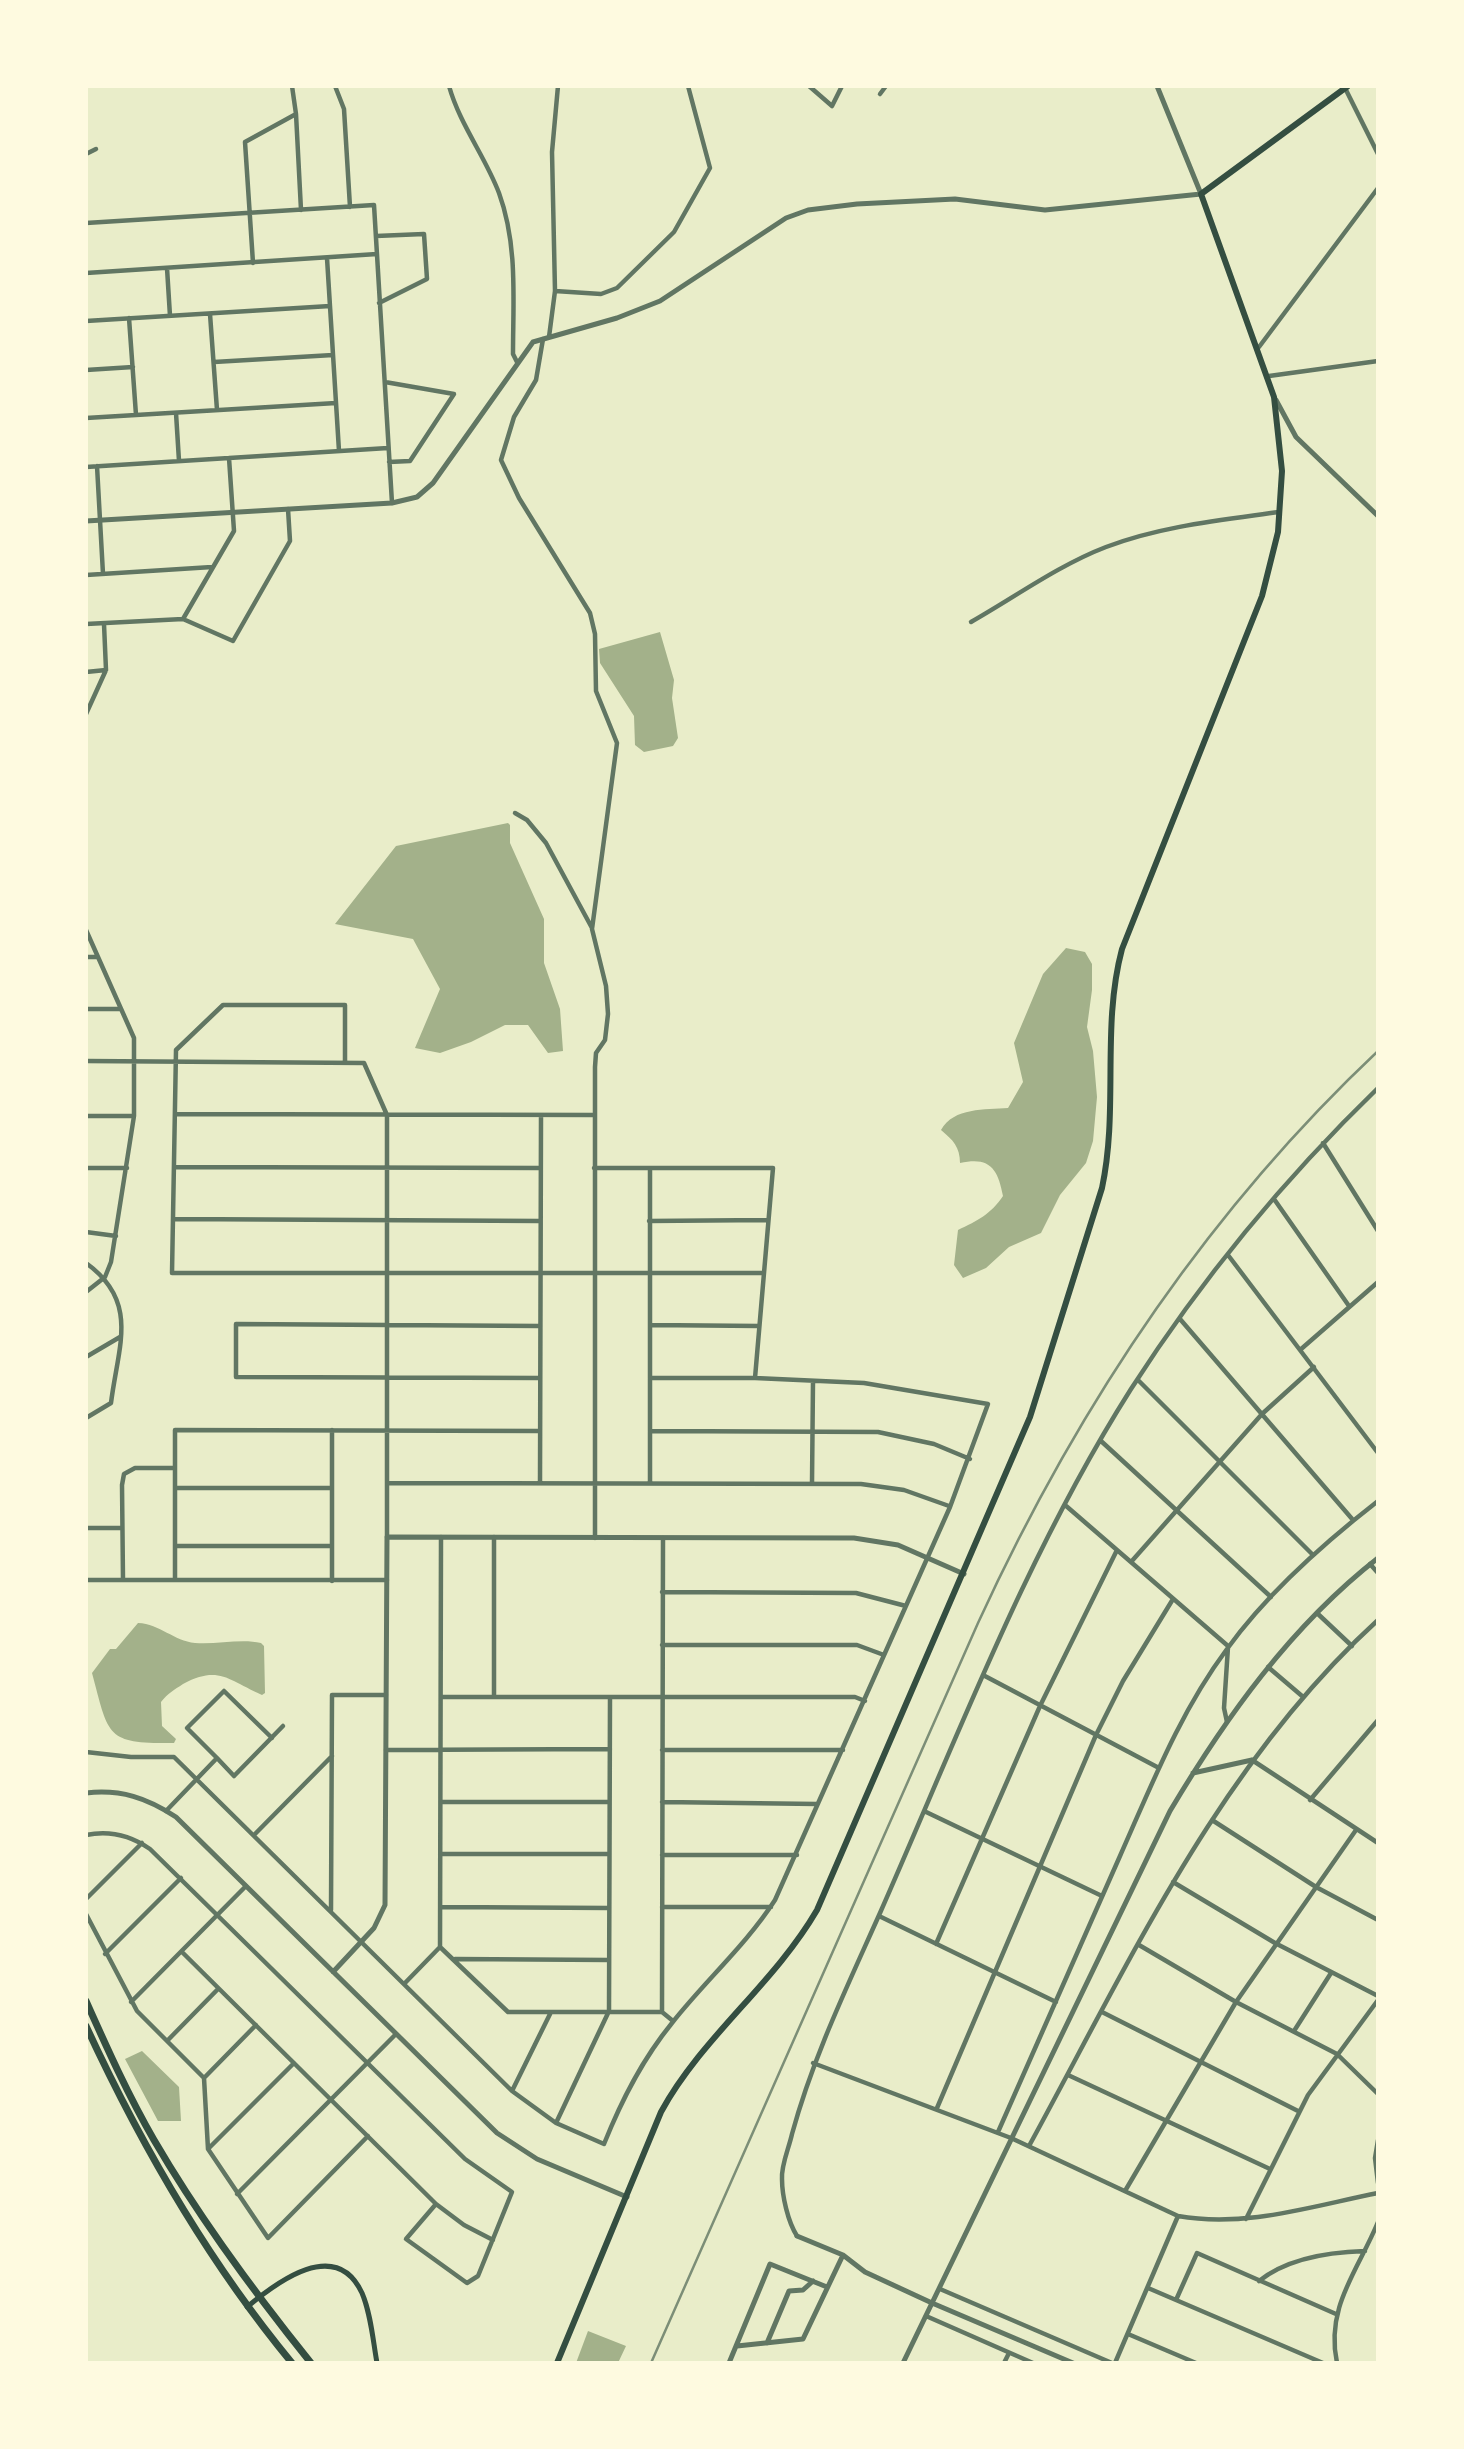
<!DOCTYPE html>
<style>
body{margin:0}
#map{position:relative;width:1464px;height:2449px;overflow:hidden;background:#e9edc9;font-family:"Sofia Sans Condensed",sans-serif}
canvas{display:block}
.frame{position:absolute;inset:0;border:88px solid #fefae0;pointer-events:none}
</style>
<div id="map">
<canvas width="1464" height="2449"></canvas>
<div class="frame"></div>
</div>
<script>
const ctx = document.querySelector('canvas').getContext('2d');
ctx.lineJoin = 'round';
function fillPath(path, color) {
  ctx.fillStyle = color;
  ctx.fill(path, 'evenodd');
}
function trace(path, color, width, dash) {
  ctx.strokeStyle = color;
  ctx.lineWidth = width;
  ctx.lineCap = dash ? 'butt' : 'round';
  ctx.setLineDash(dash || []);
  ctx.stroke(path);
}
const water = new Path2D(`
 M660 632 674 680 672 698 678 738 673 746 644 752 635 745 634 716 600 663 599 649Z
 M508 823 510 825V843L544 919V963L560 1009 563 1051 548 1053 528 1025H505L471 1042 440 1053 415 1048 440 989 413 939 335 924 396 846Z
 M1066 948 1085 952 1092 964V990L1087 1027 1093 1051 1097 1097 1093 1141 1086 1163 1060 1195 1041 1233 1009 1247 986 1268 963 1278 954 1265 958 1230C977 1221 991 1214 1003 1196 998 1169 990 1156 960 1163 960 1147 953 1140 941 1130 954 1107 985 1110 1008 1108L1023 1082 1014 1043 1043 974Z
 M138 1623C160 1624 174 1641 195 1643 216 1645 241 1638 261 1643L264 1646 265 1693 262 1695C228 1680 219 1665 183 1684 174 1690 168 1693 161 1702L162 1726 176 1739 174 1743C105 1744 109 1736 92 1673L110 1649H116Z
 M142 2051 179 2087 181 2121H158L125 2059Z
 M588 2331 626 2346 618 2363H576Z`);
const minor = new Path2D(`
 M335 86 344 109 350 207
 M449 86C460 125 485 156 499 193 518 245 513 300 513 354L517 362
 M809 86 832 106 842 86
 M1344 86 1378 154
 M880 94 886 86
 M296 114 301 210
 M86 154 96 149
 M86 223 374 205 392 503
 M376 236 424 234 427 279 379 303
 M327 258 339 451
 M253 263 245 142 296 114 292 86
 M167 268 170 316
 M86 273 377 254
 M555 291 601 294 617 288 674 232 710 168 688 86
 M210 314 217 410
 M129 318 136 415
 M86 321 330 306
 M549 337 555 291 552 152 558 86
 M543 339 536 380 514 417 501 460 519 498 590 613 595 634 596 691 617 743 592 929 606 986 608 1014 605 1040 596 1053 595 1067V1538
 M1259 347 1378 188
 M214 362 333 355
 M86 370 133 367
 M1269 376 1378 361
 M385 382 454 394 410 461 389 462
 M176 413 179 461
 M86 418 336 403
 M97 466 103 574
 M86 467 388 448
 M86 575 212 567
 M183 619 234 531 229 458
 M971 622C1015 597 1059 565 1106 547 1161 526 1222 520 1279 512
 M86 624 183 619 233 641 290 541 288 509
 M86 672 106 670
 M86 714 106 670 104 624
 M515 813 527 820 546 843 592 928
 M86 930 134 1038V1116L111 1262 105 1277 86 1292
 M86 957H97
 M86 1009H121
 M86 1061 364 1063 387 1115V1537
 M345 1062V1005H223L176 1050 172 1273H763
 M175 1114 595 1115
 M86 1116H134
 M1323 1143 1378 1231
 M174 1167 540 1168
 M86 1168H127
 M594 1168H773L755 1378
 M650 1168V1483
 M1274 1199 1349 1306
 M173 1219 540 1221
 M649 1221 768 1220
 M86 1232 116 1236
 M1228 1255 1378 1453
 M86 1263C140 1302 118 1346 111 1403L86 1418
 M1180 1319 1353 1520
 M650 1325 759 1326
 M540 1326 236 1324V1377L540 1378
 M1300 1350 1378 1282
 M86 1357 120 1337
 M1138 1380 1313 1555
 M650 1431 878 1432 934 1444 970 1459
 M1101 1441 1271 1597
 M540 1482 541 1116
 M387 1483 861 1484 904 1490 949 1506
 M812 1483 813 1381
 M175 1488H332
 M1065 1505 1228 1646
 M86 1528H122
 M175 1546H332
 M1131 1562 1262 1414 1314 1367
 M1370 1564 1378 1573
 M86 1580H387
 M123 1580 122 1485 124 1474 135 1468H174
 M175 1580V1430L540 1431
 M332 1581V1430
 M662 1592 856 1593 906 1606
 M1318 1614 1352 1646
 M662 1645H857L884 1655
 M1268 1667 1302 1696
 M983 1675 1159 1768
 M441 1697H855L865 1701
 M494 1697V1537
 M1227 1722 1224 1708 1228 1647
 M386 1750 610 1749
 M662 1750H843
 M86 1752 131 1757H174L512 2091 556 2123 604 2144C622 2099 642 2060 672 2023 705 1981 746 1945 775 1900L950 1507 988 1404 864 1383 755 1378H650
 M217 1758 234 1776 283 1726
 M1252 1760 1378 1843
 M1310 1800 1378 1720
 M441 1802H609
 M662 1802 817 1804
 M166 1811 217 1758 187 1728 224 1691 272 1738
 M924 1811 1102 1896
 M1212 1820 1316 1887 1378 1920
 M86 1835C110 1830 130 1835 150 1849L465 2159 512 2192 478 2276 467 2283 406 2239 436 2204
 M254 1835 332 1756
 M441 1854H609
 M662 1855H797
 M1173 1882 1275 1943 1378 1996
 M86 1899 142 1843
 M441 1907 609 1908
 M662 1907H771
 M331 1910 332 1695H386
 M86 1914 137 2011 204 2078 208 2149 268 2238 368 2136
 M879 1916 1056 2002
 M936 1944 1040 1706 1117 1550
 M1139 1945 1236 2002 1337 2054 1378 2094
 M440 1947 508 2012H662L673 2021
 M182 1952 436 2204 464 2225 493 2240
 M105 1954 181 1878
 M455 1959 609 1960
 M404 1984 440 1947 441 1537
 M131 2002 246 1886
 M662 2012 663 1538
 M1102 2012 1298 2111
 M1294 2031 1331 1973
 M167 2041 218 1989
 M813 2063 1011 2138 1178 2216C1246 2228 1312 2206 1378 2193
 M1068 2075 1270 2169
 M204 2078 256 2025
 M512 2091 551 2012
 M937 2108 1096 1735 1123 1681 1173 1599
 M556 2123 609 2011 610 1697
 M998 2132C1039 2040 1079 1948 1120 1856 1152 1784 1180 1712 1227 1649 1268 1592 1324 1543 1378 1501
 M1378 2140 1375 2158 1378 2183
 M1029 2146C1130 1961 1220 1764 1378 1620
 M208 2149 294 2063
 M1125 2191 1236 2002 1356 1830
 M237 2194 396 2034
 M1246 2219 1308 2095 1378 2000
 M797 2236C788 2222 782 2196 782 2179 781 2165 789 2148 792 2134 813 2057 847 1987 880 1913 958 1736 1027 1553 1131 1389 1201 1280 1285 1178 1378 1088
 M1259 2281C1288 2258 1329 2252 1365 2251
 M1148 2288 1323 2363
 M940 2289 1112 2363
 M1176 2300 1197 2253 1336 2314
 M926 2316 1033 2363
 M1128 2334 1196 2363
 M1004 2363 1009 2353
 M1115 2363 1178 2216
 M1337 2363C1325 2307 1358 2271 1378 2222`);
const tertiary = new Path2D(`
 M1276 400 1296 437 1378 516
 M86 521 392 503 417 497 433 483 533 342 617 318 660 301 786 218 808 210 857 204 955 199 1045 210 1201 194 1157 86
 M1193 1773 1252 1760
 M86 1793C121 1789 147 1798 176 1817L497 2133 537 2159 627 2197
 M333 1972 374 1928 385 1905 387 1537 854 1538 898 1545 964 1574
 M797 2236 843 2255 865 2272 932 2303 1073 2363
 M767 2343 789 2291 803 2290 813 2281
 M737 2346 803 2339 843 2255
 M729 2363 770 2264 827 2287
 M903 2363 1170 1811C1226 1717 1291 1626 1378 1558`);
const secondary = new Path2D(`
 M247 2307C277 2282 336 2237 362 2293 371 2314 373 2341 377 2363`);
const primary = new Path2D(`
 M557 2363 661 2112C702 2037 774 1984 817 1910L1030 1417 1102 1188C1119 1108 1101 1028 1122 949L1262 596 1278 532 1282 471 1274 397 1201 194 1348 86`);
const trunk = new Path2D(`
 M86 2001C107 2048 128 2095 154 2140 200 2219 254 2292 311 2363
 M86 2026C142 2147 207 2260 292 2363`);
const rail = new Path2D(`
 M651 2363 978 1623C1076 1409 1206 1213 1378 1051`);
fillPath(water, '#a3b18a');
trace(minor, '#617663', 4.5);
trace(tertiary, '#617663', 5);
trace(secondary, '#344e41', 5);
trace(primary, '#344e41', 6);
trace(trunk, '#344e41', 7);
trace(rail, '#7c8e77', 2.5);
</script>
